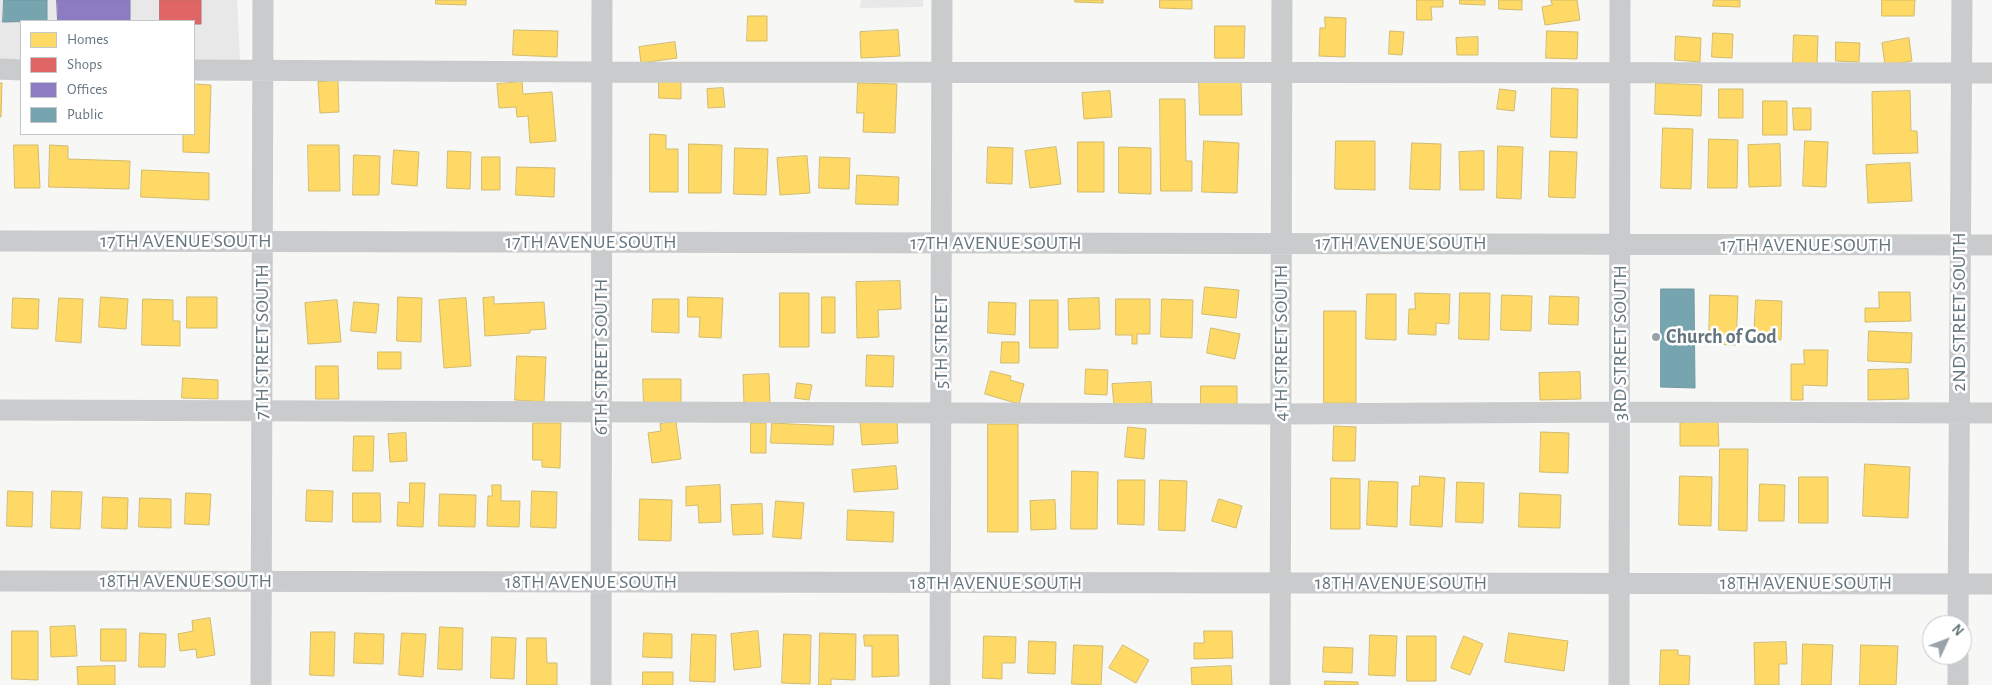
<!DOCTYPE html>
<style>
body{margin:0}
#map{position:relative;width:1992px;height:685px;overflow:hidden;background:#f7f7f6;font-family:"Alegreya Sans",sans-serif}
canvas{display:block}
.legend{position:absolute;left:20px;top:20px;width:175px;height:115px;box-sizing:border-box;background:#fff;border:1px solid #c1c8cb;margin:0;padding:6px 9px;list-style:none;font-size:15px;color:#65757e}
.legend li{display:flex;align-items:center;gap:10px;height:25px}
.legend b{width:25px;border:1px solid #c1c8cb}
.north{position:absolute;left:1922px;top:615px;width:50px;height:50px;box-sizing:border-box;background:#fff;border:1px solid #c1c8cb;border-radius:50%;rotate:47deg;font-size:14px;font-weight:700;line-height:20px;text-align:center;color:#65757e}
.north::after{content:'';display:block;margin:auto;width:18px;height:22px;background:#98a2a8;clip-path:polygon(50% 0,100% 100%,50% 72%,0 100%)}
</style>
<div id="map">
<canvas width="1992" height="685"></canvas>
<ul class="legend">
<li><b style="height:14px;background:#ffd966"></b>Homes</li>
<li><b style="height:14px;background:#e06666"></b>Shops</li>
<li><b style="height:14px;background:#8e7cc3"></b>Offices</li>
<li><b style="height:14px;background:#76a5af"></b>Public</li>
</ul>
<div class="north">N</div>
</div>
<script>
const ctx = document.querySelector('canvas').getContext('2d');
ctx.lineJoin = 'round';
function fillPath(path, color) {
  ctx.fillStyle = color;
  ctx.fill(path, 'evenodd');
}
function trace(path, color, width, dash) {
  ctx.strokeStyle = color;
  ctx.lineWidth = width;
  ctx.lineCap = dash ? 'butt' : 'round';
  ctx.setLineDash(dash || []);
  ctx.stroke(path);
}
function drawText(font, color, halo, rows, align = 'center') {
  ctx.font = font + ' "Alegreya Sans",sans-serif';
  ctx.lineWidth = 5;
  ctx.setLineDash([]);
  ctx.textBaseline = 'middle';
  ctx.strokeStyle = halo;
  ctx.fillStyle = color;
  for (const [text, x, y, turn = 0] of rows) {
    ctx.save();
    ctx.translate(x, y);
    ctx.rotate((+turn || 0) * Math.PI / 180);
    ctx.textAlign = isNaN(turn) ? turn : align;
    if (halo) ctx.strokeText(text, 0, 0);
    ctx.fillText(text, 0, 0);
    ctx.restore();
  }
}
const built = new Path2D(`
 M0 0H237L241 79H194V21H21V80H0Z
 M861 0H923V7L860 8Z`);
const homes = new Path2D(`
 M436 0H466V5L436 4Z
 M1075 0H1103V3L1075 2Z
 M1160 0H1192V9L1160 8Z
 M1417 0H1443V7H1431L1432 20H1417Z
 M1460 0H1485V5L1460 4Z
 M1499 0H1522V10L1499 9Z
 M1551 0H1577L1580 20 1545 25 1542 7 1552 5Z
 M1714 0H1740V7L1713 6Z
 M1882 0H1915L1914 16H1882Z
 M748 16H767V41H747Z
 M1325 17 1346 18 1345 57 1319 56 1320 28H1325Z
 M1215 26H1245L1244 58H1215Z
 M514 30 558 31 557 57 513 55Z
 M898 30 900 56 861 58 860 32Z
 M1390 31 1404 32 1402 55 1389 54Z
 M1547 31 1578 32 1577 59 1546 58Z
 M1713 33 1733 34 1732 58 1712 57Z
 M1794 35 1818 36 1817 64 1793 63Z
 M1676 36 1701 38 1700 62 1675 60Z
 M1478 37V55H1457L1456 38Z
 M1909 38 1912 61 1885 65 1882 43Z
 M675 42 677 58 641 63 639 47Z
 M1836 42 1860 43 1859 62 1836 61Z
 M659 80 681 81V99L659 98Z
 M338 81 339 112 320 113 318 82Z
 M522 82 523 94 552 92 556 141 530 143 528 116 517 117 516 107 499 108 497 84Z
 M1199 82H1241L1242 115H1200Z
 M0 83H2L1 117H0Z
 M858 83 897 84 895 133 863 132 864 113H857Z
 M1656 83 1702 85 1701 116 1655 114Z
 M194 84 211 85 209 153 183 152V134H194Z
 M723 88 725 107 708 108 707 89Z
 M1552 88 1578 89 1577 138 1551 137Z
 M1500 89 1516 91 1514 111 1497 109Z
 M1719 89H1743V118H1719Z
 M1110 91 1112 117 1084 119 1082 93Z
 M1910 91 1911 131H1917L1918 153 1873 154 1872 92Z
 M1160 99H1185L1186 161H1192V191H1161Z
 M1763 101H1787V135H1763Z
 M1793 108H1811V130H1794Z
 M1663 128 1693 129 1691 189 1661 188Z
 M650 134 666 135V149H678V192H650Z
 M1709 139 1738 140 1737 188H1708Z
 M1204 141 1239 143 1237 193 1202 192Z
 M1336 141H1375V190L1335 189Z
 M1805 141 1828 142 1826 187 1803 186Z
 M1078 142H1104V192H1078Z
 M1412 143 1441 144 1440 190 1410 189Z
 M689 144 722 145 721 193H689Z
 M1780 144 1781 186 1749 187 1748 145Z
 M14 145H38L40 188H15Z
 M50 145 68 146V159L130 161 129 189 49 187Z
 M308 145H339L340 191H309Z
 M1498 146 1523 147 1521 199 1497 198Z
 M988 147 1013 148 1012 184 987 183Z
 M1056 147 1061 184 1030 188 1025 151Z
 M1119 147 1151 148V194L1119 193Z
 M735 148 768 149 766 195 734 194Z
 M394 150 419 152 417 186 392 184Z
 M448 151 471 152 470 189 447 188Z
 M1484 151V190H1460L1459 152Z
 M1550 151 1577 152 1575 198 1549 197Z
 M354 155 380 156 379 195H353Z
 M807 156 810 193 780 195 777 158Z
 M482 157H500V190H482Z
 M820 157 850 158 849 189 819 188Z
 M1910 163 1912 201 1868 203 1866 165Z
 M517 167 555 168 554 197 516 195Z
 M142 170 209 173V200L141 197Z
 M857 175 899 177 898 205 856 204Z
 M900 281 901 309 878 310 879 337 857 338 856 282Z
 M1205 287 1239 290 1236 318 1202 314Z
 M1879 292H1910L1911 321 1865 322V308H1879Z
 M780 293H809V347H780Z
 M1415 293 1450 294 1449 324 1436 323V335L1408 334 1409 309H1415Z
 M1460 293H1490L1489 340 1459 339Z
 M1367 294H1396V340L1366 339Z
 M1502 295 1532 296 1531 331 1501 330Z
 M1710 295 1738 296 1736 345 1709 344Z
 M1550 296 1579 297 1578 325 1549 324Z
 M101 297 128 299 126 329 99 327Z
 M187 297H217V328H187Z
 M398 297 422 298 421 342 397 341Z
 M494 297V304L544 302 546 329 530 330V333L485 336 483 298Z
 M688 297 723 298 721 338 699 337 700 317H688Z
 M822 297H835V333H822Z
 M13 298 39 299 38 329 12 328Z
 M59 298 83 299 81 343 56 341Z
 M466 298 471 366 444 368 439 300Z
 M1099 298 1100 329 1069 330 1068 299Z
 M143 299 173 300V321H180V346L142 345Z
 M653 299H679V333L652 332Z
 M1116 299H1150V334H1137V344H1132V335H1116Z
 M1162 299 1193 300 1192 338 1161 337Z
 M337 300 341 342 308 344 305 303Z
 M1030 300H1058V348H1030Z
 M1756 300 1782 301 1781 340 1754 339Z
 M354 302 379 304 376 333 351 331Z
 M989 302 1016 303 1015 335 988 333Z
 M1324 311H1356V403H1324Z
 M1211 328 1240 334 1235 359 1207 353Z
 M1869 331 1912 333 1911 363 1868 361Z
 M1002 342H1019V363H1001Z
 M1804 350H1828L1827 386 1803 385V400H1791V364H1804Z
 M378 352H401V369H378Z
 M867 355 894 356 893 387 866 386Z
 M517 356 546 357 544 402 515 400Z
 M316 366H338L339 399H316Z
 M1086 369 1108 370 1107 395 1085 394Z
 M1908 369 1909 399 1868 400V370Z
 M991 371 1011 376 1010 380 1024 384 1019 404 985 394Z
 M1580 372 1581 399 1540 400 1539 373Z
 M769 374 770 403 744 404 743 375Z
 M183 378 218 380V399L182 398Z
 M643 379H681V403H644Z
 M1151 382 1152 403 1114 405 1112 384Z
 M797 383 812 385 809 400 795 398Z
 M1201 386H1237V407H1201Z
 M897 421 898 443 862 445 860 422Z
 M676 422 681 459 652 463 648 433 661 431 660 424Z
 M1718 422 1719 446H1680V423Z
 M533 423H561L560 468 542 467V460H533Z
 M751 423H766V453H751Z
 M772 423 834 426 833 445 771 443Z
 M988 424H1018V532H988Z
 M1334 426 1356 427 1355 461H1333Z
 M1128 427 1146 429 1144 459 1125 457Z
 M1541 432 1569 433 1568 473 1540 472Z
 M406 433 407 461 390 462 388 434Z
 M354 436H374L373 471H353Z
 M1720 449H1748L1747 531 1719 530Z
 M1865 464 1910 467 1908 518 1863 516Z
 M896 466 898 489 854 492 852 470Z
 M1072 471 1098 472 1097 529H1071Z
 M1420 476 1445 478 1442 527 1410 525 1412 486H1419Z
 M1680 476 1712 477 1711 526 1679 525Z
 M1799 477H1828V523H1799Z
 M1331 478 1360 479V529H1331Z
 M1118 480H1145L1144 525 1118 524Z
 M1160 480 1187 481 1185 531 1159 530Z
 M1369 481 1398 482 1397 527 1367 525Z
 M1457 482 1484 483 1483 523 1456 522Z
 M410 483H425L423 527 397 526 398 502 409 503Z
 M1760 484 1785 485 1784 521H1759Z
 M492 485H501V501H520L519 527 487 526 488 496H492Z
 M720 485 721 522 699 523 698 505 686 506V487Z
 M307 490 333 491 332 522 306 521Z
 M8 491 33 492 32 527 7 526Z
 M52 491 82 492 80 529 51 528Z
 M532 491 557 492 556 528 531 527Z
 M186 493 211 494 209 525 185 524Z
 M353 493H380L381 522H353Z
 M1520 493 1561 495 1560 528 1519 527Z
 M440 494 476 495 475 527 439 526Z
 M103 497 128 498 127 529 102 528Z
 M140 498 171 499V528L139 527Z
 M640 499 672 500 671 541 639 540Z
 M1219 499 1242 506 1236 528 1212 521Z
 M1055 500 1056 529 1031 530 1030 501Z
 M776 501 804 503 801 539 773 537Z
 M762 504 763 534 733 535 731 505Z
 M848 510 894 512 893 542 847 540Z
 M210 618 215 655 197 658 196 649 180 651 178 634 193 631 192 621Z
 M75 626 77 656 51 657 50 627Z
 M440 627 463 628 462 670 438 669Z
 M101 629H126V661H101Z
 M12 631H38V680L12 679Z
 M758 631 761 667 734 670 731 634Z
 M1204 631H1232L1233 658 1194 659V643H1204Z
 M311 632H335L334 676 310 675Z
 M140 633 166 634 165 667H139Z
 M355 633 384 634 383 664 354 663Z
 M402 633 426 634 423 677 399 675Z
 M644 633 672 634V658L643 657Z
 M820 633 856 634 855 680 831 679V685H819Z
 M1509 633 1568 641 1564 671 1505 662Z
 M692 634 716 635 715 682 690 681Z
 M784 634 811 635 810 684 782 683Z
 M864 635H898L899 676 872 677V646H865Z
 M1370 635 1397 636 1395 676 1369 675Z
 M984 636 1016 637 1015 663H1002V679L983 678Z
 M1407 636H1436V681H1407Z
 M1464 636 1483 644 1470 675 1451 668Z
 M492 637 516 638 514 679 491 678Z
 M527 638H546L547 663H557V685H527Z
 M1029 641 1056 642 1055 674 1028 673Z
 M1786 642 1787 664H1779V685H1755L1754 643Z
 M1803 644 1833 645 1831 685H1802Z
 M1074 645 1103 646 1101 685 1072 684Z
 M1123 645 1149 660 1136 683 1109 668Z
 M1861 645 1898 646 1896 685H1860Z
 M1324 647 1353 648 1352 673 1323 672Z
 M1661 650H1678V655L1690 656 1689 685H1660Z
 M115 666V685H78L77 667Z
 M1231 666 1232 685H1192L1191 668Z
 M643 672H673V685H643Z
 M1325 681 1358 682V685H1325Z`);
const shops = new Path2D(`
 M160 0H201V24H194V21H160Z`);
const offices = new Path2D(`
 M57 0H130V21H58Z`);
const public = new Path2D(`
 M4 0H47V21L3 22Z
 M1661 289H1694L1695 388 1661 387Z`);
const minor = new Path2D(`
 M0 69 21 70
 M194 70 601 72 1992 73
 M0 241 1992 245
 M0 410 1281 414 1620 412 1992 413
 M0 581 1992 584
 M1958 625 1962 0
 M261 685 263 0
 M601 685 602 0
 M940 685 942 0
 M1280 685 1282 0
 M1619 685 1620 0
 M1958 685V655`);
const markers = [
 [1656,337,5,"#98a2a8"]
];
const streetNames = [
 ["17TH AVENUE SOUTH",186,241],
 ["17TH AVENUE SOUTH",591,242],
 ["17TH AVENUE SOUTH",996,243],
 ["17TH AVENUE SOUTH",1401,243],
 ["17TH AVENUE SOUTH",1806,245],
 ["2ND STREET SOUTH",1959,312,-90],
 ["7TH STREET SOUTH",262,342,-90],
 ["5TH STREET",941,342,-90],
 ["4TH STREET SOUTH",1281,343,-90],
 ["3RD STREET SOUTH",1620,343,-90],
 ["6TH STREET SOUTH",601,357,-90],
 ["18TH AVENUE SOUTH",186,581],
 ["18TH AVENUE SOUTH",591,582],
 ["18TH AVENUE SOUTH",996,583],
 ["18TH AVENUE SOUTH",1401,583],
 ["18TH AVENUE SOUTH",1806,583]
];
const poiNames = [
 ["Church of God",1666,337]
];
fillPath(built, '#e7e8e7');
fillPath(homes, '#ffd966');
trace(homes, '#d1bb6d', 1);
fillPath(shops, '#e06666');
trace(shops, '#bb6a6d', 1);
fillPath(offices, '#8e7cc3');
trace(offices, '#827aae', 1);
fillPath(public, '#76a5af');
trace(public, '#7197a0', 1);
trace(minor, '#c9cbcc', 21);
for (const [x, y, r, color] of markers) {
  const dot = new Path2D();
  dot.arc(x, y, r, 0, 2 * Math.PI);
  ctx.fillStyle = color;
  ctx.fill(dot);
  trace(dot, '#fff', 2);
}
drawText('20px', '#65757e', '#fff', streetNames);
drawText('bold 20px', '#65757e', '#fff', poiNames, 'left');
</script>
